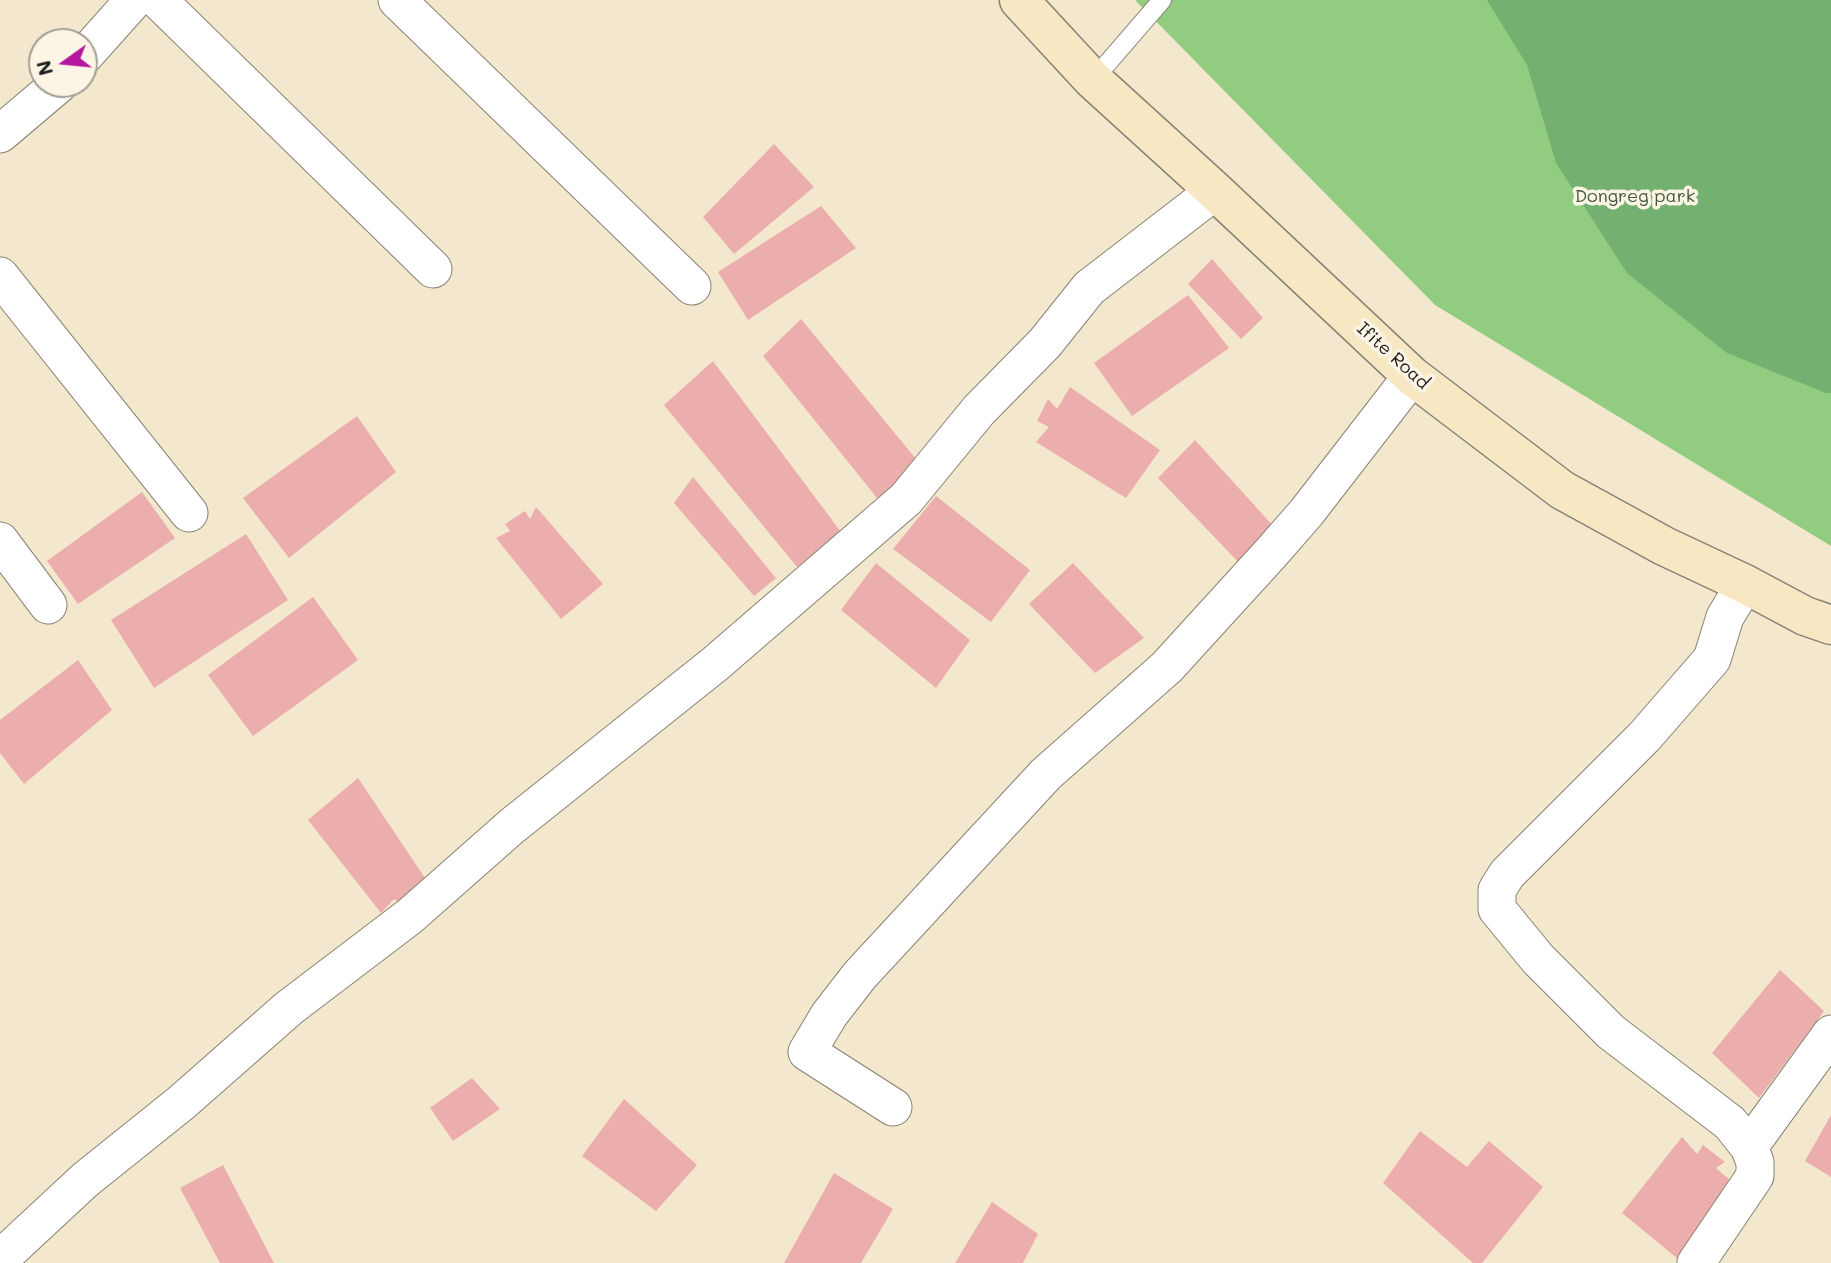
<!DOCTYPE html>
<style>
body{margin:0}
#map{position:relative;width:1831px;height:1263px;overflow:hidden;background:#f3e8cd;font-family:Mali,sans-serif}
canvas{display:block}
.north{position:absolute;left:28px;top:28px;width:70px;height:70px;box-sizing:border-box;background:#fcf5e5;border:2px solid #a29e95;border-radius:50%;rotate:255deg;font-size:19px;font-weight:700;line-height:28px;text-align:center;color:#1c1c1c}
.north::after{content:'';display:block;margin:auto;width:24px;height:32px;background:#b5179e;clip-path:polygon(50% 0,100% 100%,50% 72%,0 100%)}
</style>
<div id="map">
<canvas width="1831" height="1263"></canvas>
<div class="north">N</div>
</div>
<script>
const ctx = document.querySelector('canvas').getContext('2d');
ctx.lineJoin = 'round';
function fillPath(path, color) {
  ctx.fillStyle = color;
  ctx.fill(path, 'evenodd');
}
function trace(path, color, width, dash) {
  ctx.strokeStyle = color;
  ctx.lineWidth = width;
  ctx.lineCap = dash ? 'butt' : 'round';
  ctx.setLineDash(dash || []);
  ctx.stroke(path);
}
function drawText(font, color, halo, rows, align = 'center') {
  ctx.font = font + ' Mali,sans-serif';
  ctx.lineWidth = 7;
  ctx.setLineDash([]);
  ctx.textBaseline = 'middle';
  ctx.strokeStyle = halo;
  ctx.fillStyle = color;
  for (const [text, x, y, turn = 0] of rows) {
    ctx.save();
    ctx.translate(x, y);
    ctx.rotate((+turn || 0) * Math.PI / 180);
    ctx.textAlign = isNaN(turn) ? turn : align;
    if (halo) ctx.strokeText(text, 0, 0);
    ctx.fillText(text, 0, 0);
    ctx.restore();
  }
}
const green = new Path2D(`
 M1135 0H1831V546L1435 305Z`);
const forest = new Path2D(`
 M1487 0H1831V393H1826L1727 353 1627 273 1556 163 1527 65Z`);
const building = new Path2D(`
 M774 144 814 187 734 254 703 217Z
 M821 206 856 248 748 320 718 272Z
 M1212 259 1263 318 1241 339 1188 284Z
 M1188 295 1229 348 1132 416 1094 363Z
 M801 319 921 465 877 498 763 356Z
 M713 361 841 532 797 567 664 405Z
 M1070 387 1160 450 1126 498 1036 442 1049 427 1037 421 1048 399 1057 409Z
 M357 416 396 472 289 558 243 498Z
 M1195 440 1277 530 1241 565 1158 478Z
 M693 477 776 578 754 596 674 503Z
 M142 492 175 538 78 604 47 561Z
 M936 496 1030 570 991 622 893 549Z
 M536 507 603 584 561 619 496 538 510 531 505 524 525 511 530 519Z
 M246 534 288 600 154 688 111 620Z
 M876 563 970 640 936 688 841 610Z
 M1073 563 1144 638 1095 673 1029 604Z
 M313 597 358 660 253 736 208 675Z
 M78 660 112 710 24 784 0 753V720Z
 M358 778 425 878 415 887 408 908 394 899 381 913 308 820Z
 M1780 970 1824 1011 1759 1098 1712 1053Z
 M472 1078 500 1109 453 1141 430 1108Z
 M624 1099 697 1165 656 1211 582 1156Z
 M1831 1115V1177L1805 1161Z
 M1420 1131 1467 1167 1489 1141 1543 1187 1482 1263H1473L1383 1183Z
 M1682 1137 1697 1154 1703 1145 1725 1162 1716 1168 1731 1181 1678 1259 1622 1213Z
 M223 1165 274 1263H220L180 1188Z
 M834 1173 893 1209 861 1263H784Z
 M992 1202 1038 1234 1023 1263H955Z`);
const lane = new Path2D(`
 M1093 80 1162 0`);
const street = new Path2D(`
 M158 0 433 269
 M397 0 692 286
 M84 56 134 0
 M0 134 59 84
 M0 276 189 513
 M0 541 48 605
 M893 1107 807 1052 829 1015 860 975 1046 774 1167 667 1271 553 1306 513 1412 376
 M1749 1147 1831 1034
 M0 1259 85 1180 181 1103 289 1008 410 916 512 826 715 664 906 499 979 410 1045 343 1089 288 1215 191
 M1696 1263 1755 1176V1162L1749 1147 1730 1123 1611 1032 1538 959 1497 909V890L1507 874 1645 736 1712 659 1725 617 1745 584`);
const secondary = new Path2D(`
 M1019 0 1093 80 1215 191 1412 376 1562 490 1664 546 1745 584 1805 616 1831 625`);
const parkNames = [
 ["Dongreg park",1635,196]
];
const streetNames = [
 ["Ifite Road",1393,356,42]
];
fillPath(green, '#91cc81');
fillPath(forest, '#74b06f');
fillPath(building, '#ebaeac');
trace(lane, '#888274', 20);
trace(street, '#888274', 39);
trace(secondary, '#888274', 41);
trace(lane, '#fff', 18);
trace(street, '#fff', 37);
trace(secondary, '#f7e8c3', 38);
drawText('18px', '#455a3f', '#fcf5e5', parkNames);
drawText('18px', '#1c1c1c', '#fcf5e5', streetNames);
</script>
